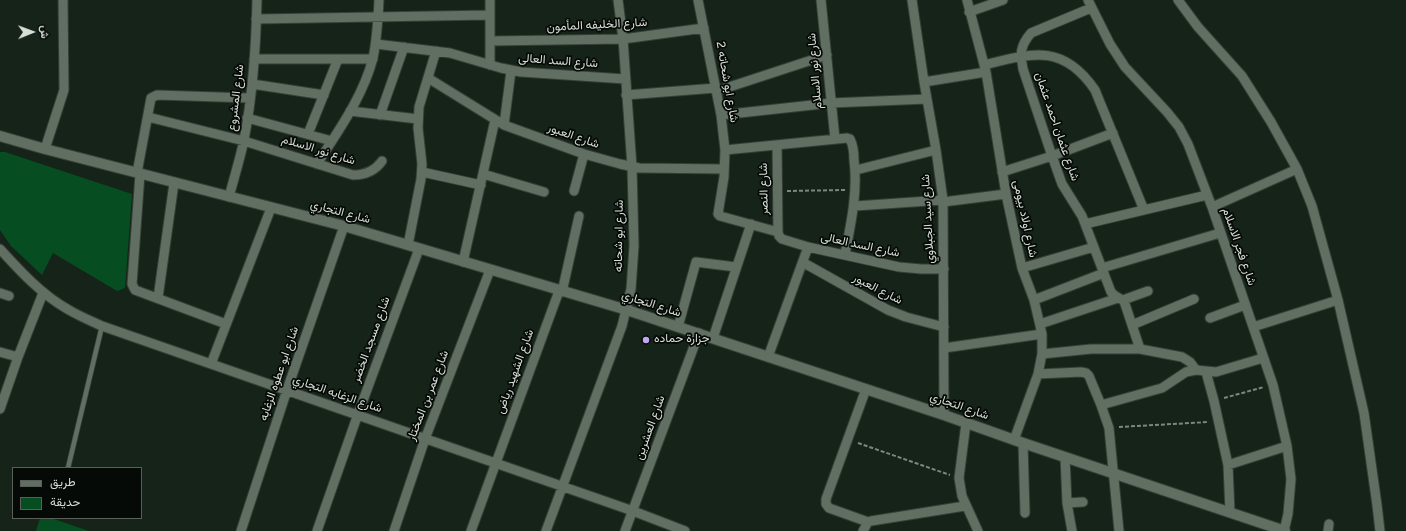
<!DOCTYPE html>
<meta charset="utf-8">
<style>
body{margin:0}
#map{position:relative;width:1406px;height:531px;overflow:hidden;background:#162318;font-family:Overpass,Vazirmatn,sans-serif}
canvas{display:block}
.legend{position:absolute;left:12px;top:467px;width:130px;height:52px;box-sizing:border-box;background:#060a06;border:1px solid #5a5f5a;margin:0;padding:5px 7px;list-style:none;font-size:12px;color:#d7dfd8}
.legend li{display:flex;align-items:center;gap:8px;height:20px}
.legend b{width:20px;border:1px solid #5a5f5a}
.north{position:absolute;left:12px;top:12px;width:40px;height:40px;-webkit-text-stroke:3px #060a06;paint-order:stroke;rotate:89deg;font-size:11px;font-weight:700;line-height:16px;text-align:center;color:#d7dfd8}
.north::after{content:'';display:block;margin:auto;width:14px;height:18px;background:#d7dfd8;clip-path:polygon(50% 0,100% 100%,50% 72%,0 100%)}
</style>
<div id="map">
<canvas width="1406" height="531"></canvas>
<ul class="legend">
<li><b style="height:5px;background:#606f62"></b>طريق</li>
<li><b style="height:11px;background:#064e21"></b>حديقة</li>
</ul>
<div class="north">ش</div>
</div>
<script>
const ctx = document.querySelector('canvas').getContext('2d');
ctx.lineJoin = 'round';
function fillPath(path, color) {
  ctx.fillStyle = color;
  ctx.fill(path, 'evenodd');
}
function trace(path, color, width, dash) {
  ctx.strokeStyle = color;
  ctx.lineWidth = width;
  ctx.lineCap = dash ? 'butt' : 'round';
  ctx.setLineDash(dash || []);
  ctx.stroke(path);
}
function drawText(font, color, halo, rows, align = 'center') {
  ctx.font = font + ' Overpass,Vazirmatn,sans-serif';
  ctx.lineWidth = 3.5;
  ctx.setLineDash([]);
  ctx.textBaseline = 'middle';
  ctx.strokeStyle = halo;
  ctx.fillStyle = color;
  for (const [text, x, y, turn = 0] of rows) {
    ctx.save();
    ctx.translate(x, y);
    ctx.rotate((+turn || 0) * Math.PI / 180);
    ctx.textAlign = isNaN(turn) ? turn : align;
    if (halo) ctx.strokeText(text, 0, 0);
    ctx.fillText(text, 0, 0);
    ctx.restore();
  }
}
const green = new Path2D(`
 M0 152H5L132 194 125 288 117 291 53 253 42 275 11 246 0 230Z
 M40 518H51L89 531H36Z`);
const path = new Path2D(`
 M787 191 845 190
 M1224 398 1264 387
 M1119 427 1208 422
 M858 443 950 475`);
const lane = new Path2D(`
 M68 468 102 326`);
const street = new Path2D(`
 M698 0 721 115 725 150 724 177 718 214 720 216 778 232
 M821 0 835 139
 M912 0 924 82 936 150 943 200 944 415
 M967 0 986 72 1006 194 1022 268 1034 300 1042 334V354L1038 374 1014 440
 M1088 0 1110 44 1125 67 1167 112 1179 127 1188 144 1212 207 1273 385 1287 446 1291 479 1288 514 1284 531
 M1178 0 1198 27 1242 76 1271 122 1297 169 1312 206 1338 300 1364 413 1377 505 1380 531
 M1091 8 1031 33C1020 46 1020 53 1023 69L1052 156 1062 184 1082 216 1111 292 1114 295 1124 301 1140 349
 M969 12 1003 0
 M256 19 490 15
 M490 41 623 39 704 28
 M376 44 450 53 501 68 521 72 625 79
 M254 59H373
 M490 65V0
 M984 65C1032 53 1063 43 1095 90L1144 210
 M428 78 504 125 584 154 620 164 639 168 724 169
 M924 82 986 72
 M252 84 324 95
 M717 91 827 55
 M626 95 716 88
 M350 111 418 119
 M380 115 404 47
 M721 115 831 103 927 99
 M148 117 244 141 353 175C365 175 375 171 382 161
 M247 118 332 141
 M504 125 511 71
 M308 134 338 59
 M777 145 778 232 779 236 782 239 808 247 899 267 921 269H944
 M45 149 64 90 63 0
 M725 150 847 138 850 139C853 145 854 153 854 160 858 192 851 223 845 254
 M317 164C338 131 363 97 373 58 377 39 378 20 379 0
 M856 170 936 150
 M422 172 481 185
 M1002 172 1052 156 1113 133
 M137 173 151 98 157 95 250 98
 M140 174 132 284 135 290 226 324
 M483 174 544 192
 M574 191 584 154
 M229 197C234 178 240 159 244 140 253 94 256 47 257 0
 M943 202 1006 194
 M855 206 943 200
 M1212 207 1297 169
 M1085 224 1207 195
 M408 245 421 179 422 164 418 128 419 107 436 51
 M0 249C21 272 42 295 69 310 79 316 91 321 102 326L633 511 685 531
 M463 262 495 120
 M804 263 888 310 906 317 944 327
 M1022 268 1094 247
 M1102 268 1220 233
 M562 292 579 216
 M0 293 9 296
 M158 298 174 183
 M1034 300 1104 273
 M1123 300 1148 291
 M1210 318 1245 305
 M1040 324 1118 298
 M1132 325 1194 299
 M678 327 696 262 736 267
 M1253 327 1338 300
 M713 338 751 224
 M944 348 1042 334
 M0 352 18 357
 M1042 354 1091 349H1140L1182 357 1190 362 1196 370
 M768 357 808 247
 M211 364 271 208
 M1206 372 1214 401 1228 465 1230 512
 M1038 374 1081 372 1086 373 1089 376 1101 405 1109 428 1119 531
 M866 389 826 499V504L829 508 868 522
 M1101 405 1162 388 1186 372 1196 370 1216 372 1263 358
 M0 409 18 357 43 293
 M966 423 959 478 962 496 978 531
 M1023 443 1025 513
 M1065 457 1067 503 1072 531
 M1228 465 1287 446
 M1067 503 1083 502
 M241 531 287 390 344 226
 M317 531 358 414 419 249
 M394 531 425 439 490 270
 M471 531 559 291
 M546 531 622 326 631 289 634 246 632 167 623 39 618 0
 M625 531 699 333
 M863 531 868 522 871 521 965 506
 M1328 531 1329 524`);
const secondary = new Path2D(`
 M0 136 45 149 344 226 627 310 944 415 1023 443 1285 531`);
const markers = [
 [646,340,4,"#c1a8f3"]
];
const streetNames = [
 ["شارع الخليفه المأمون",597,26,-3],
 ["شارع السد العالى",558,62,4],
 ["شارع نور الاسلام",816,71,-95],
 ["شارع ابو شحاته 2",726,82,80],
 ["شارع المشروع",237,98,-83],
 ["شارع عثمان احمد عثمان",1056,127,71],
 ["شارع العبور",573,137,19],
 ["شارع نور الاسلام",318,151,17],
 ["شارع النصر",765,189,-91],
 ["شارع التجاري",340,213,15],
 ["شارع سيد الجبلاوي",929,219,-93],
 ["شارع اولاد بيومى",1024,219,78],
 ["شارع ابو شحاته",620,236,-89],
 ["شارع السد العالى",860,246,12],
 ["شارع فجر الاسلام",1238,247,71],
 ["شارع العبور",877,290,27],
 ["شارع التجاري",651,305,18],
 ["شارع مسجد الخضر",372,340,-70],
 ["شارع الشهيد رياض",516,372,-70],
 ["شارع ابو عطوه الزغابه",280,374,-71],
 ["شارع الزغابه التجاري",337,395,19],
 ["شارع عمر بن المختار",429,396,-69],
 ["شارع التجاري",959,407,19],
 ["شارع العشرين",651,428,-70]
];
const poiNames = [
 ["جزارة حماده",654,340]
];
fillPath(green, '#064e21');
trace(lane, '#353f37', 6);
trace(street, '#353f37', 11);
trace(secondary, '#353f37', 12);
trace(path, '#7d877f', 2, [4, 2]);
trace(lane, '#606f62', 4.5);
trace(street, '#606f62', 9);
trace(secondary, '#606f62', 10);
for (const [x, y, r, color] of markers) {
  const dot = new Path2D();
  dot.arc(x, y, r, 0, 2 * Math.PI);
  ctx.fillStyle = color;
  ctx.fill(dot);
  trace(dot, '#060a06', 1.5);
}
drawText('12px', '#d7dfd8', '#060a06', streetNames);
drawText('12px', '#d7dfd8', '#060a06', poiNames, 'left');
</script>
